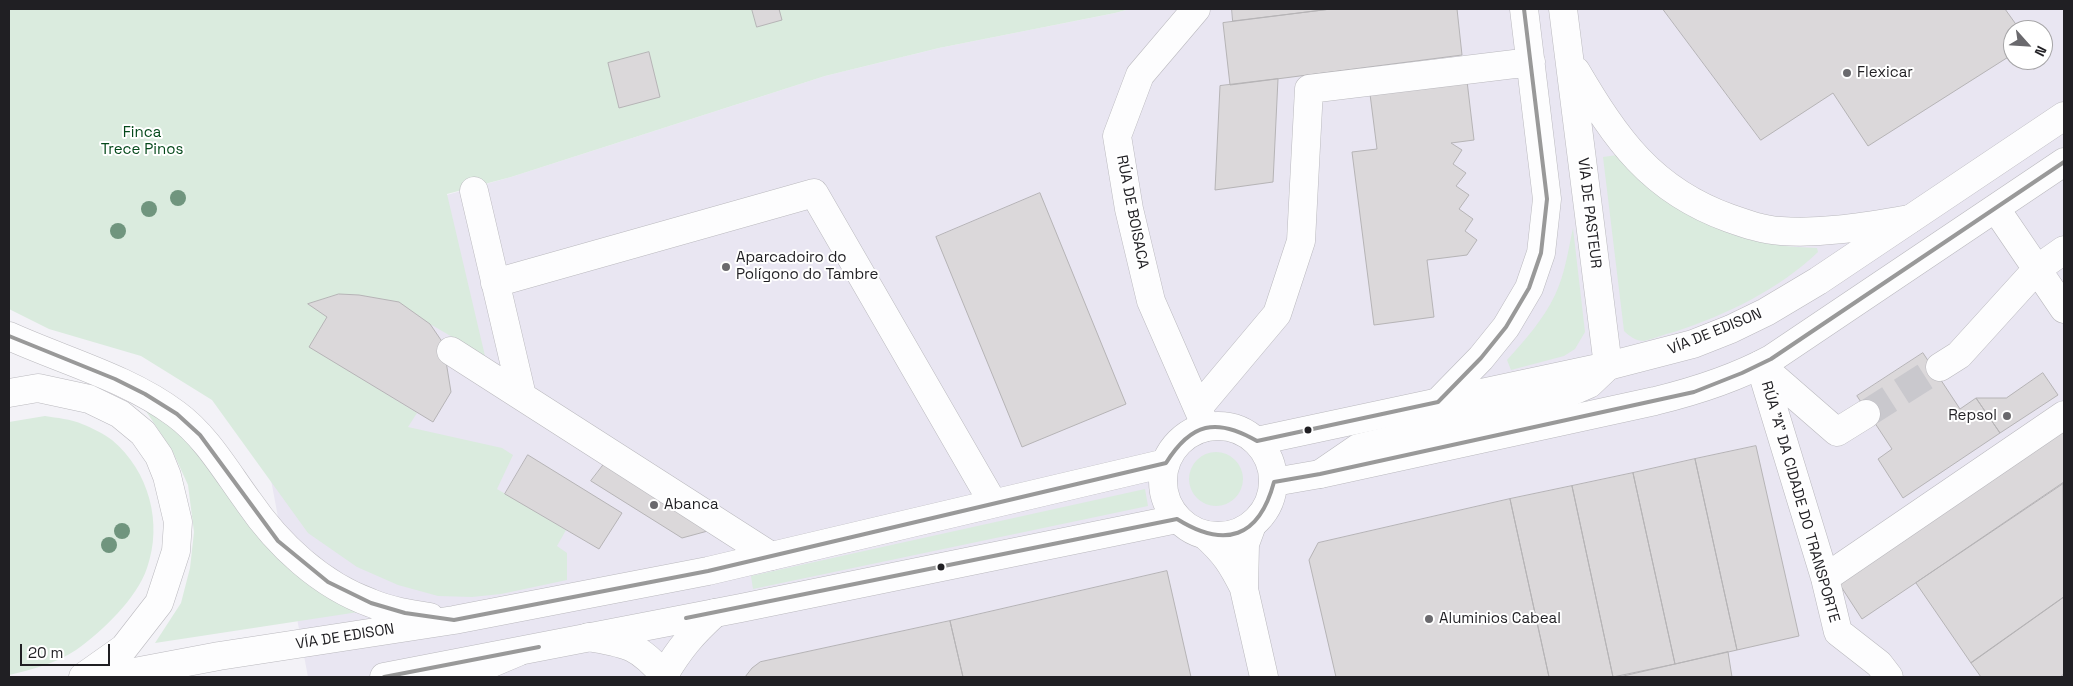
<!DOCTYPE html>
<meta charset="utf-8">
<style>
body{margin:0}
#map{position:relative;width:2073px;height:686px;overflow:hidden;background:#f3f2f7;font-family:"Space Grotesk",sans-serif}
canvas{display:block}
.frame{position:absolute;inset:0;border:10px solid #201f23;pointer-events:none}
.north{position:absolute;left:2003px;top:20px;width:50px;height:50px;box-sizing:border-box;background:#fff;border:1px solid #a6a5a7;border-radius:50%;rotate:116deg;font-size:14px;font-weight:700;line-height:20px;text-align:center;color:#201f23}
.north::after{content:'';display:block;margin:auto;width:18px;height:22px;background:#6a696d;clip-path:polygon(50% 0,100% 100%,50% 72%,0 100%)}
.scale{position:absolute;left:20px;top:644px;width:90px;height:22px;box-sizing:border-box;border:2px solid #201f23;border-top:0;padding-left:6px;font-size:15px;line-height:18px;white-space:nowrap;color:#201f23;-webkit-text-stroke:4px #fff;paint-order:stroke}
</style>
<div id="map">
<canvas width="2073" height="686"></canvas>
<div class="frame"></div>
<div class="north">N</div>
<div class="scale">20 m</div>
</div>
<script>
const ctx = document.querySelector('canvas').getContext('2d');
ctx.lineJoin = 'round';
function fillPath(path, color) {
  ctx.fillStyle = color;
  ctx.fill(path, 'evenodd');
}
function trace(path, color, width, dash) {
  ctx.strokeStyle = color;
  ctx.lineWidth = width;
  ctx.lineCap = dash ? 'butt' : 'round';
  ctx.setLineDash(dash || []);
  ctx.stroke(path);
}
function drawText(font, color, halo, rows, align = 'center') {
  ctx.font = font + ' "Space Grotesk",sans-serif';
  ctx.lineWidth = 4;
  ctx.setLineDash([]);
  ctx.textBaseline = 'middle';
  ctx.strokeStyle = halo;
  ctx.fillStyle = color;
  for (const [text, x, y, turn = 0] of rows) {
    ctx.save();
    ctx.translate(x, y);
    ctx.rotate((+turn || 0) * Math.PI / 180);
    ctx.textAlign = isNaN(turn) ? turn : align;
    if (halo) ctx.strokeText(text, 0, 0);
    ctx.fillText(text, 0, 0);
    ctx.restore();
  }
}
const built = new Path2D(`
 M1130 9H2064V677H308L229 256 511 177 825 76 939 48 1115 13ZM2013 30H2043V60H2013Z`);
const green = new Path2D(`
 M9 9H1130L1115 13 939 48 825 76 511 177 447 194 485 356 430 324 399 302 359 295 339 294 309 304 327 317 310 347 417 413 408 427 502 448 513 455 497 489 566 530 557 546 567 553V580L501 594 472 597 438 596 398 585 357 567 308 533 212 400 141 356 49 329 9 309Z
 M1617 155C1657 202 1715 237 1778 245 1791 247 1804 247 1817 248L1818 252C1778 290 1726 315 1674 332 1664 334 1654 339 1644 341 1636 341 1629 336 1624 331L1603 157Z
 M1573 228 1585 332 1575 349 1564 356 1511 370 1507 360C1525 340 1543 320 1555 295 1565 274 1568 251 1573 228Z
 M140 402 193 440 365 611 155 643 181 603 190 568 194 532 188 485 173 452Z
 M45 416C57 418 71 419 82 424 92 428 104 434 112 440 149 471 163 523 147 568 137 598 102 632 76 650 57 663 31 670 9 675V422Z
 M1189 479a27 27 0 1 1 54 0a27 27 0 1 1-54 0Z
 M1145 489 1148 506 753 589 751 576Z`);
const building = new Path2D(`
 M752 9H779L782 20 757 27Z
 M1232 9H1331L1233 21Z
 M1331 9H1457L1462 55 1230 85 1223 23Z
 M1663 9H2005L2020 30H2013V54L1868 146 1833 93 1761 140Z
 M649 52 660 97 619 108 608 63Z
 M1278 79 1273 182 1215 190 1220 86Z
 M1467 81 1474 140 1451 143 1462 150 1453 164 1466 173 1456 186 1469 195 1459 209 1473 219 1465 231 1477 240 1467 255 1427 260 1434 317 1374 325 1352 152 1377 149 1370 94Z
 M1040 193 1126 404 1022 447 936 237Z
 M339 294 359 295 399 302 430 324 443 343 451 392 433 422 309 347 327 317 308 304Z
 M1923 353 1960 409 1976 398 2000 433 1903 498 1878 459 1892 449 1857 396Z
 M2043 373 2058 395 2000 433 1976 398H2006Z
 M2064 429V483L1862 619 1838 582Z
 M1756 446 1799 636 1737 650 1695 459Z
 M528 455 622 513 599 549 505 494Z
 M608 459 715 529 682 538 591 481Z
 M1695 459 1737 650 1675 664 1633 473Z
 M1633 473 1675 664 1613 677 1572 486Z
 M2063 483 2064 597 1971 663 1916 583Z
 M1572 486 1613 677H1549L1510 499Z
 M1510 499 1549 677H1336L1309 560 1318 543Z
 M1167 571 1191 677H963L950 621Z
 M2064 597V674L2060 677H1981L1971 663Z
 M950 621 963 677H745L752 668 760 662Z
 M1728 652 1732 677H1619L1675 664Z`);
const minorTunnel = new Path2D(`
 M1866 414 1940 367`);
const minor = new Path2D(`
 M1196 9 1140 75 1117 136 1129 209 1151 301 1206 427
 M1576 71C1616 139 1651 190 1729 218 1746 224 1763 230 1781 231 1825 234 1867 226 1910 219
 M474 191 522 396
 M1996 209 2064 309
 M495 283 814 193 993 503
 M451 351 771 556
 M1760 365 1825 578 1838 632 1879 664 1889 677
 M1760 365 1837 432 1866 414
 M1940 367 1959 355 2037 269 2064 250
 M1438 402 1481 358 1506 327 1529 288 1541 253 1547 199 1524 9
 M1198 408 1277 314 1301 241 1309 89 1531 62
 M1320 474 1358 448 1543 404 1589 384 1608 366 1563 9
 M1252 525 1245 544 1244 589 1264 677
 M1205 535C1225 553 1232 564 1244 588
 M1825 578 2064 415
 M588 637C627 644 637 644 664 675 680 648 692 634 715 613`);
const major = new Path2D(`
 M9 336C64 361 128 378 176 414 206 436 226 471 248 501 278 545 321 585 371 603 390 611 410 614 430 617
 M1163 481a55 55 0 1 1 110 0a55 55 0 1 1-110 0Z
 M1257 441 1608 366 1693 344 1731 329 1766 312 1818 281 2064 116
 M1274 482 1320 474 1655 401C1696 391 1734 379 1771 359L2064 162
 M108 677 219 656 454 620 708 571 1166 463
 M384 677 741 608 1177 519`);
const highway = new Path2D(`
 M9 393 38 388 89 399 120 414 143 433 159 456 167 476 178 522 176 551 159 603 124 648 83 677
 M459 677 518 652`);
const bus1 = new Path2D(`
 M9 336 115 379 145 394 177 414 200 435 278 541 328 582 371 603 405 613 454 620 708 571 1166 463C1191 423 1216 417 1257 441L1438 402 1481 358 1506 327 1529 288 1541 253 1547 199 1524 9
 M686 618 1177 519C1225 549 1259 538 1274 482L1320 474 1694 392 1742 373 1771 359 2064 162
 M384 677 539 647`);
const trees = [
 [178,198],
 [149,209],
 [118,231],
 [122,531],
 [109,545]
];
const markers = [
 [1847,73,5,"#6a696d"],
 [726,267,5,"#6a696d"],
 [2007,416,5,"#6a696d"],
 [1308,430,4.5,"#201f23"],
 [654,505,5,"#6a696d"],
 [941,567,4.5,"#201f23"],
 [1429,619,5,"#6a696d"]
];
const poiNames = [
 ["Flexicar",1857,73],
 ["Aparcadoiro do",736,258],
 ["Polígono do Tambre",736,275],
 ["Repsol",1997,416,"right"],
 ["Abanca",664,505],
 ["Aluminios Cabeal",1439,619]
];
const parkNames = [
 ["Finca",142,133],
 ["Trece Pinos",142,150]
];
const streetNames = [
 ["RÚA DE BOISACA",1132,212,79],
 ["VÍA DE PASTEUR",1589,213,83],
 ["VÍA DE EDISON",1715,332,-22],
 ["RÚA \"A\" DA CIDADE DO TRANSPORTE",1800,502,74],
 ["VÍA DE EDISON",345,637,-9]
];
fillPath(built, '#e9e6f2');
fillPath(green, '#daebde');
fillPath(building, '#dbd8da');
trace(building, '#b6b4b6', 1);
trace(minorTunnel, '#c9c8cd', 28, [28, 14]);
trace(minor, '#bab9be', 29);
trace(major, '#bab9be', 29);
trace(highway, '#bab9be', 29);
trace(minor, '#fdfdfe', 28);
trace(major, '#fdfdfe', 28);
trace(highway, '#fdfdfe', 28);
trace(bus1, '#999', 4);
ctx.fillStyle = '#70957e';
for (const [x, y] of trees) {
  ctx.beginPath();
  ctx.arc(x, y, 8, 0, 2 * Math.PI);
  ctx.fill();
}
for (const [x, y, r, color] of markers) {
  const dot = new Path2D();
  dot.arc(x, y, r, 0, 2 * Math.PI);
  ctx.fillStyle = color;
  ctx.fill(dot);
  trace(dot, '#fff', 2);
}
drawText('15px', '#201f23', '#fff', poiNames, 'left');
drawText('15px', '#05491b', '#fff', parkNames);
drawText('15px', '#201f23', '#fff', streetNames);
</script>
